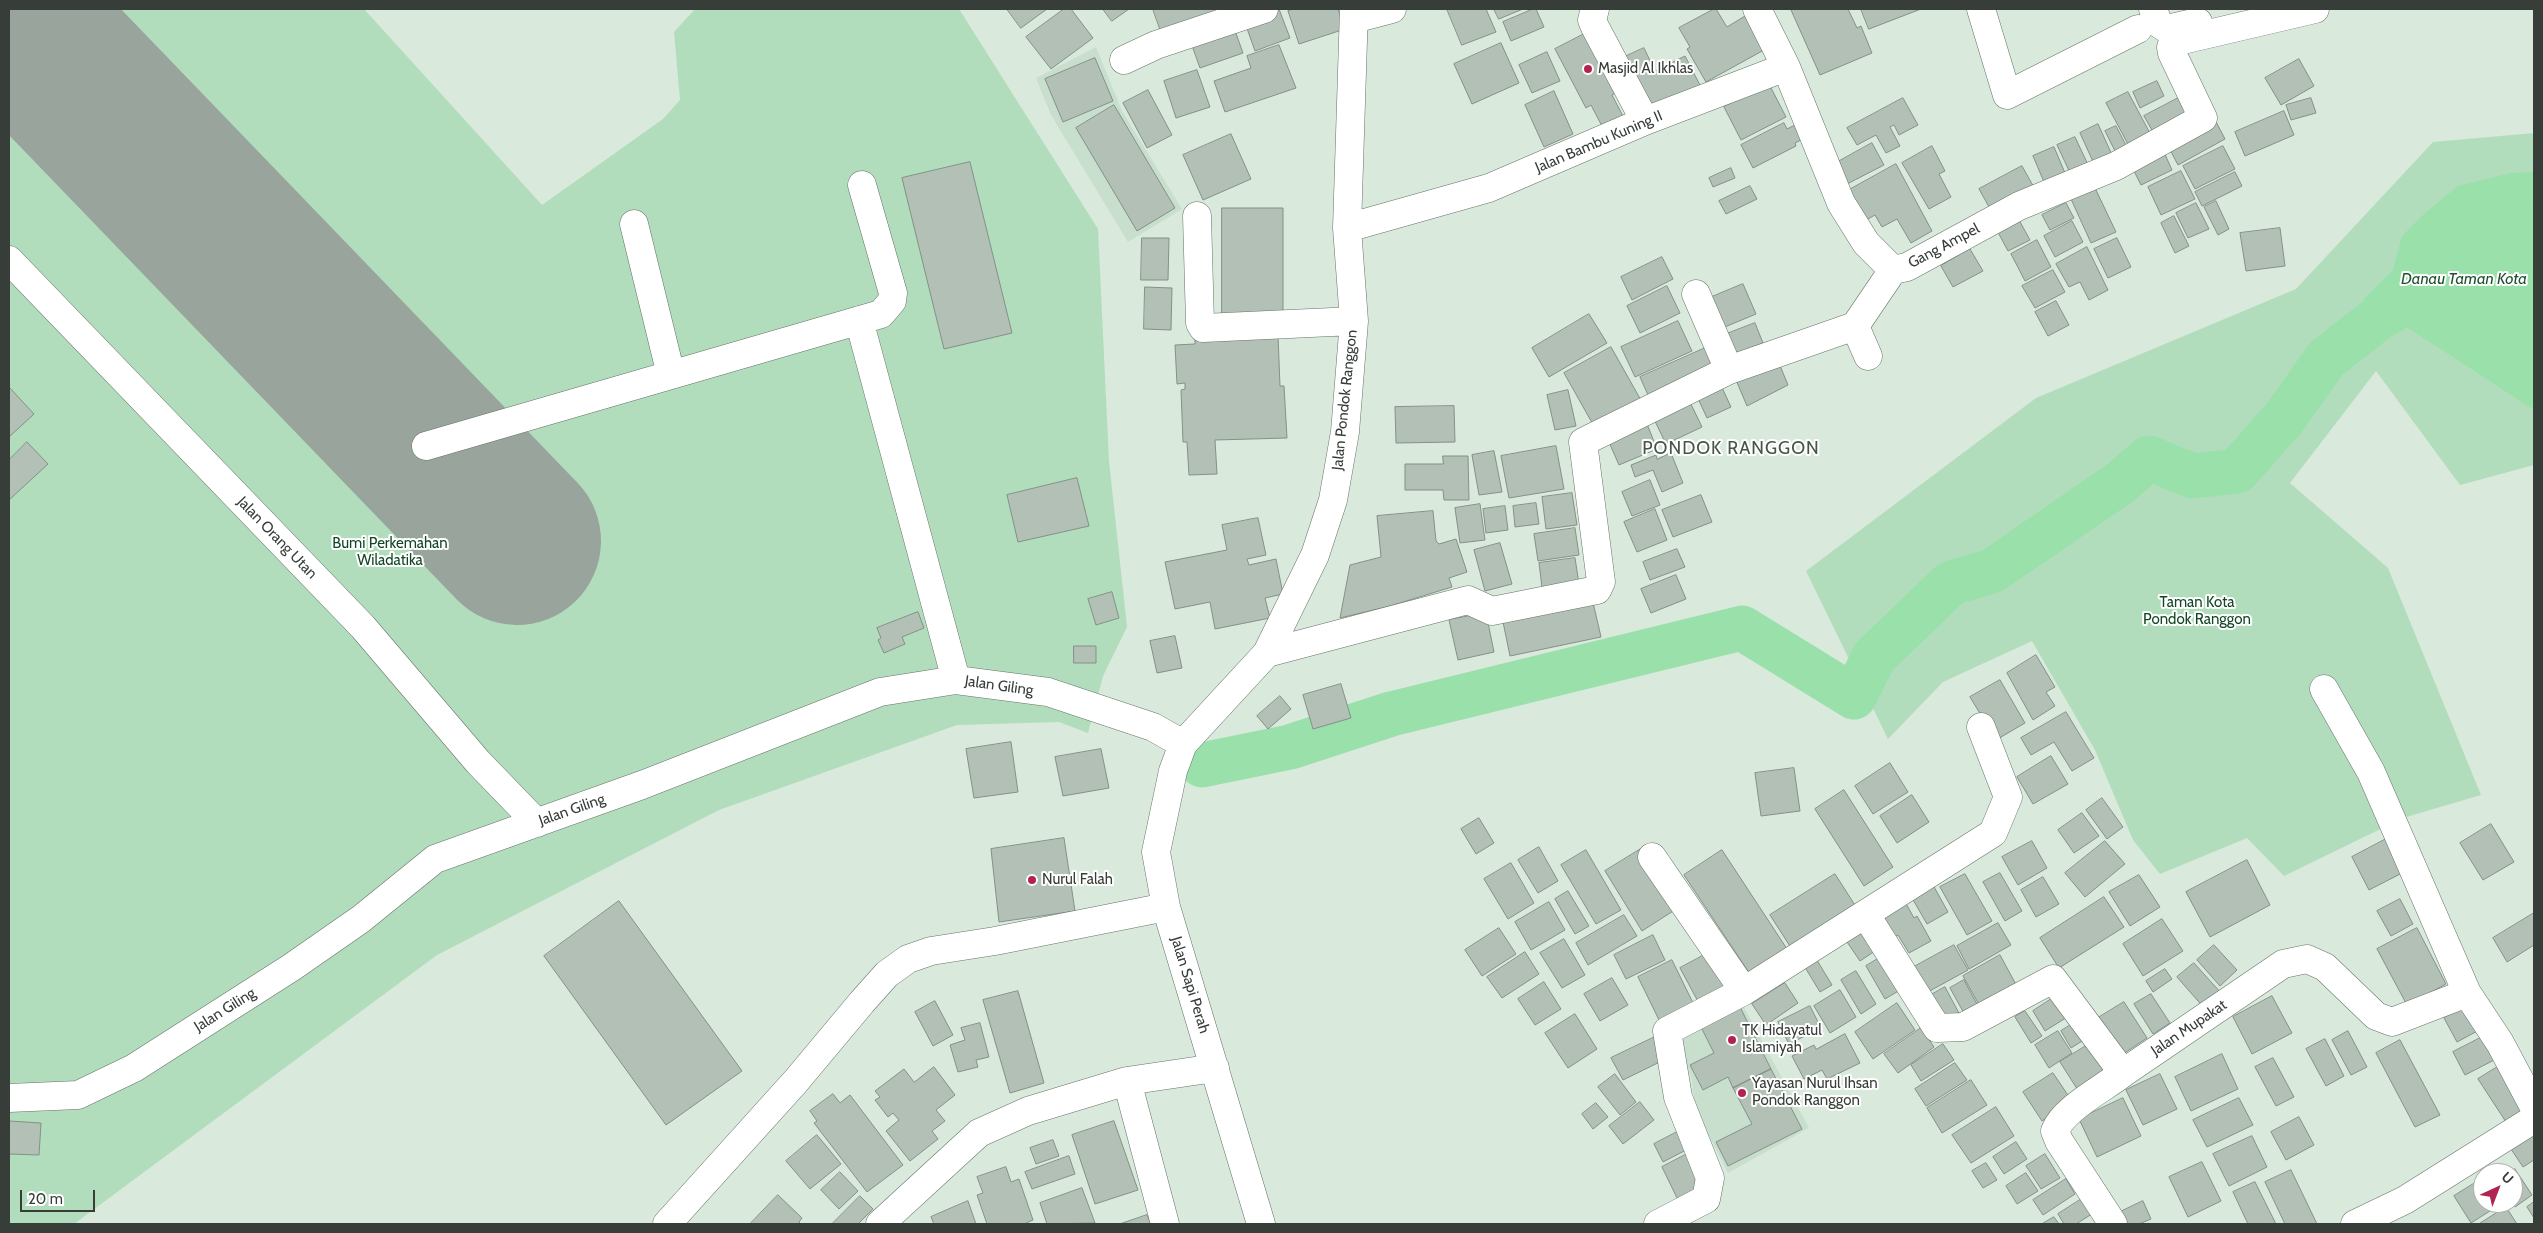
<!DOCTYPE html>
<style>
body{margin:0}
#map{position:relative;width:2543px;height:1233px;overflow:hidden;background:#d9e9dc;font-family:Cabin,sans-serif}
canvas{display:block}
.frame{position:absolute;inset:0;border:10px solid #373d38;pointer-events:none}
.north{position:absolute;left:2473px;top:1163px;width:50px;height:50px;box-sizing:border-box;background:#fff;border:1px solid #afb1af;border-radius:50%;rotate:43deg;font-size:14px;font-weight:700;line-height:20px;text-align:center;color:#373d38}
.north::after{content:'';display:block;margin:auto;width:18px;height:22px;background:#b22354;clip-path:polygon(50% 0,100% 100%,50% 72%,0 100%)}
.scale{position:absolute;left:20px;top:1190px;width:75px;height:22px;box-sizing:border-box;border:2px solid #373d38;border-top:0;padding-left:6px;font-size:15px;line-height:18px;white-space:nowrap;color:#373d38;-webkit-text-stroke:4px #fff;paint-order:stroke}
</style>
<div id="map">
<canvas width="2543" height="1233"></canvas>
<div class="frame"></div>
<div class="north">U</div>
<div class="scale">20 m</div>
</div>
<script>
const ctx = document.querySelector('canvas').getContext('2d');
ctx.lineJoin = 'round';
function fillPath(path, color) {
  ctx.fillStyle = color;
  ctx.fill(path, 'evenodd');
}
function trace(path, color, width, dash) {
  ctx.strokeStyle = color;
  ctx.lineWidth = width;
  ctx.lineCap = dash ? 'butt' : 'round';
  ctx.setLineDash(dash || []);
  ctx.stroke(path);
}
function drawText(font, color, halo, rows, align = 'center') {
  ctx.font = font + ' Cabin,sans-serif';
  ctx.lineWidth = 4;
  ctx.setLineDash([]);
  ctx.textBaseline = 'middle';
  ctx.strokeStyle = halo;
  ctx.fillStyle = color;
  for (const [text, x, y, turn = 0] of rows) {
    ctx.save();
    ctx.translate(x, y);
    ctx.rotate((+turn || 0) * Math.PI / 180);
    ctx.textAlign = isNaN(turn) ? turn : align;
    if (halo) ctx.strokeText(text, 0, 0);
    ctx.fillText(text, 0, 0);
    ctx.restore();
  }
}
const built = new Path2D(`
 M1096 47 1122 111 1182 209 1128 242 1051 115 1036 78Z
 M1740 1000 1809 1128 1728 1173 1696 1110 1691 1077 1675 1032Z`);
const green = new Path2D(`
 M9 9H364L542 205 663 119 680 100 674 32 695 9H959L1098 229 1109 461 1127 627 1103 676 1088 733 1059 722 957 725 719 810 437 955 74 1224H9Z
 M2534 133V465L2460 485 2376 371 2290 483 2388 568 2481 795 2403 818 2284 876 2247 838 2160 874 2133 840 2095 750 2032 641 1943 682 1888 739 1806 571 2036 398 2296 289 2433 142Z`);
const water = new Path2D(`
 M2534 172V410L2364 299 2393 270 2402 236 2425 213 2458 186 2511 173Z`);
const river = new Path2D(`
 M1202 765 1290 747 1391 714 1742 628 1854 697 1874 657 1951 583 1992 571 2120 483 2149 458 2193 476 2237 471 2285 417 2326 359 2377 319 2534 228`);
const runway = new Path2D(`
 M9 14 517 541`);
const building = new Path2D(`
 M1007 9H1047L1021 28Z
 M1064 9H1071L1093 38 1051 69 1026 37Z
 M1103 9H1129L1112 21Z
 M1153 9H1250L1163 37Z
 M1279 9 1290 38 1255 51 1244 20Z
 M1295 9H1338L1345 29 1299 44 1288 11Z
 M1447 9H1486L1496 32 1462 45Z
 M1494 9H1523L1499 19Z
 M1533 9H1536L1544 27 1511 41 1503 22Z
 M1714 9H1716L1727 27 1745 16 1764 50 1706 82 1687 49 1690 47 1679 28Z
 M1795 9H1848L1857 28 1861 26 1872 53 1820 75 1791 10Z
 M1861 9H1921L1869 29Z
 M1233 25 1243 53 1200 68 1190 40Z
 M1590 31 1621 90 1612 95 1625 120 1604 130 1591 105 1586 108 1555 49Z
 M1501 43 1519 83 1472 104 1454 64Z
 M1279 45 1296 88 1225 112 1214 81 1251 68 1247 56Z
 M1644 48 1655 71 1685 56 1703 91 1649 118 1620 59Z
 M1547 52 1560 81 1532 93 1519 65Z
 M1095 58 1113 101 1063 122 1045 79Z
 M2299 59 2314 86 2281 105 2265 78Z
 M1197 70 1210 107 1176 118 1164 81Z
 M2157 81 2164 96 2140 108 2133 92Z
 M1769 84 1786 117 1741 140 1724 107Z
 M1148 90 1172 135 1147 148 1123 103Z
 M1554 91 1573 134 1544 147 1525 105Z
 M2128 92 2152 137 2130 148 2106 103Z
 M2184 95 2192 112 2153 132 2144 116Z
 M1903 98 1918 125 1899 135 1894 125 1890 127 1900 146 1886 153 1876 135 1857 145 1847 128Z
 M2311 98 2316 113 2291 120 2286 105Z
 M1114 105 1175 208 1137 231 1076 128Z
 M2284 111 2294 135 2245 156 2235 132Z
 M2213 116 2225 139 2178 165 2166 142Z
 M1784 123 1787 129 1799 123 1807 137 1795 143 1796 146 1753 168 1741 145Z
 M2098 124 2113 157 2095 166 2080 133Z
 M2116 126 2127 147 2116 153 2105 131Z
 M1231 134 1251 179 1203 200 1183 155Z
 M2075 137 2090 169 2072 177 2057 145Z
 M1872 143 1884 165 1847 184 1836 163Z
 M1932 146 1945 171 1939 174 1951 197 1929 209 1902 163Z
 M2223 146 2235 169 2195 189 2183 166Z
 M2054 147 2068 180 2047 189 2033 156Z
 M2163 150 2172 170 2141 185 2131 165Z
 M970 162 1012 333 944 349 902 178Z
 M1896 164 1932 231 1911 243 1897 219 1882 227 1875 215 1866 220 1849 190Z
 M2022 166 2036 191 1993 214 1979 189Z
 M1731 168 1735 178 1713 187 1709 178Z
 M2181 171 2195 199 2161 215 2148 187Z
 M2235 172 2242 186 2202 206 2195 192Z
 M1750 186 1757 199 1726 214 1719 201Z
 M2095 188 2116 232 2091 243 2071 199Z
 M2216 201 2229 229 2218 235 2204 207Z
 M2066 203 2074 218 2050 230 2042 215Z
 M2196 203 2209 229 2188 238 2176 213Z
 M1222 208H1283V322H1222Z
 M2013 209 2030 240 2008 251 1992 221Z
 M2174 216 2189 246 2175 253 2161 223Z
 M2072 221 2083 242 2055 257 2044 236Z
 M2280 228 2285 266 2246 271 2240 233Z
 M1142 238H1169L1168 280H1141Z
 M2117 238 2131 267 2108 278 2094 249Z
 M2037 240 2051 267 2025 281 2011 254Z
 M2087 247 2108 290 2089 300 2080 282 2069 287 2056 264Z
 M1970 249 1983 271 1953 287 1941 266Z
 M1662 257 1673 279 1632 300 1621 277Z
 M2053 270 2065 292 2035 308 2022 286Z
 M1743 284 1756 314 1720 329 1707 299Z
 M1667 286 1680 313 1640 333 1627 306Z
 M1145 287 1172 288 1171 330 1144 329Z
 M2056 301 2069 325 2048 336 2035 312Z
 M1589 314 1607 343 1549 377 1532 348Z
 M1678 321 1692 351 1635 377 1621 347Z
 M1755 323 1763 343 1732 355 1724 335Z
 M1278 335 1280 386H1284L1287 438 1215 440 1217 474 1189 475 1187 442H1183L1181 390 1185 389V383L1177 384 1175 345 1195 344V339Z
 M1712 345 1724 371 1652 404 1640 377Z
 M1611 347 1642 402 1595 428 1564 373Z
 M1776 356 1788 385 1747 406 1736 380Z
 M1718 379 1731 407 1707 418 1694 390Z
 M9 387 34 414 9 437Z
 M1568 390 1576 426 1555 430 1547 395Z
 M1687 396 1702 427 1666 444 1651 413Z
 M1454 406 1455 442 1396 443 1395 407Z
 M1647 424 1657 449 1619 465 1608 440Z
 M27 442 48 464 9 500V460Z
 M1556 446 1564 489 1509 498 1501 456Z
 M1494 451 1502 492 1479 495 1472 455Z
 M1671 453 1683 483 1662 492 1653 470 1635 477 1631 465 1656 455 1657 459Z
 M1443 456H1468L1469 500H1444L1443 490H1405V464H1443Z
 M1077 478 1089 526 1018 542 1007 495Z
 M1650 480 1660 505 1632 516 1622 492Z
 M1572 493 1577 525 1546 529 1542 497Z
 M1701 495 1712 522 1673 537 1662 510Z
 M1536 503 1539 524 1515 527 1513 506Z
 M1480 504 1485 540 1460 543 1455 508Z
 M1505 506 1508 530 1486 533 1483 509Z
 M1655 509 1667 540 1637 552 1624 522Z
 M1433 511 1436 541 1439 544 1456 539 1467 572 1449 578 1452 587 1390 606 1340 618 1350 565 1381 557 1377 516Z
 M1258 518 1266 555 1247 559 1249 565 1276 559 1283 594 1265 598 1270 618 1215 629 1210 602 1175 609 1165 562 1227 550 1222 525Z
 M1575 528 1579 555 1538 561 1534 534Z
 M1500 543 1512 584 1485 591 1474 550Z
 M1677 549 1685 567 1650 580 1643 562Z
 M1575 558 1580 590 1543 595 1539 563Z
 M1676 575 1686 599 1651 613 1641 589Z
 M1112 592 1119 618 1096 625 1088 599Z
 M1592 598 1601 637 1510 656 1502 617Z
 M918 612 924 628 902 637 905 644 884 653 878 640 881 638 877 628Z
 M1486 613 1494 652 1458 660 1449 620Z
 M1175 636 1182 668 1157 673 1150 641Z
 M1074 646H1096V663H1074Z
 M2036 655 2055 687 2046 692 2055 706 2033 720 2007 673Z
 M2000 680 2025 723 1996 740 1970 697Z
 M1341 684 1351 718 1313 729 1303 695Z
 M1280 696 1291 709 1268 729 1257 716Z
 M2066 712 2094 758 2072 771 2054 742 2031 755 2021 738Z
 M1011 742 1018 792 974 798 966 749Z
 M1101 749 1109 788 1063 796 1055 757Z
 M2051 756 2068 784 2033 804 2017 777Z
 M1890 763 1908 792 1873 814 1855 786Z
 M1794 768 1800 811 1761 816 1755 773Z
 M1844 790 1893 867 1864 886 1815 809Z
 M1912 795 1929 822 1897 843 1880 816Z
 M2102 798 2123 827 2107 839 2086 810Z
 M2082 813 2099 836 2074 853 2058 830Z
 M1479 818 1494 843 1476 854 1461 829Z
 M2491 824 2514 862 2483 880 2460 843Z
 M1064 838 1075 911 999 922 991 849Z
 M2388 838 2406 871 2369 890 2352 857Z
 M2032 841 2047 868 2018 885 2002 857Z
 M2105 841 2125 864 2085 897 2065 873Z
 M1539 847 1558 881 1538 893 1518 860Z
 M1644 847 1681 906 1642 931 1605 871Z
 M1586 850 1621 910 1596 924 1561 865Z
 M1722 850 1789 952 1752 977 1684 875Z
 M2247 860 2270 905 2210 937 2186 892Z
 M1511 863 1534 903 1508 919 1484 879Z
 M2000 873 2022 911 2005 921 1983 882Z
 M1835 874 1860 913 1795 954 1770 915Z
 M1965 874 1992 921 1967 935 1940 887Z
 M2139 875 2160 907 2130 926 2109 892Z
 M2043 877 2059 904 2036 917 2021 890Z
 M1933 885 1948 912 1927 924 1912 898Z
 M1568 891 1589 926 1575 934 1555 899Z
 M2104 897 2124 927 2059 968 2040 938Z
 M2400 899 2413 924 2391 936 2377 911Z
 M1904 900 1914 918 1917 916 1931 941 1909 953 1898 935 1894 937 1880 913Z
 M619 901 742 1071 666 1125 544 956Z
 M1549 902 1565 930 1531 950 1515 922Z
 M2534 913V945L2507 962 2493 938Z
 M1624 915 1637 936 1588 965 1576 943Z
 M2162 919 2183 951 2143 976 2123 944Z
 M1869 923 1884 945 1860 961 1845 939Z
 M1998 923 2011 945 1969 969 1957 946Z
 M1499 928 1516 954 1482 976 1465 950Z
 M2417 928 2446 984 2407 1005 2377 949Z
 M1653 935 1665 960 1626 979 1614 955Z
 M1564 939 1585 975 1562 988 1540 953Z
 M1954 945 1968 970 1926 993 1912 968Z
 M2214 945 2237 970 2220 986 2197 960Z
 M1525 952 1539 974 1502 998 1487 977Z
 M1708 953 1729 992 1701 1007 1680 968Z
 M1886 954 1905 987 1885 999 1866 966Z
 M2000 955 2019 990 1982 1010 1963 976Z
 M1815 957 1832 985 1820 992 1803 964Z
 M1672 960 1695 1007 1661 1024 1638 977Z
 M2194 963 2222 994 2205 1009 2177 977Z
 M2165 969 2172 979 2153 992 2146 981Z
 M1856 971 1876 1004 1861 1014 1841 980Z
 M1612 978 1628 1005 1600 1021 1584 994Z
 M1964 980 1979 1008 1965 1015 1950 988Z
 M1544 982 1561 1009 1535 1025 1518 999Z
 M1785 983 1798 1003 1766 1025 1752 1004Z
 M1945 987 1960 1015 1947 1022 1931 995Z
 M1840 990 1856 1017 1830 1033 1814 1006Z
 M1018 991 1044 1083 1010 1093 983 1000Z
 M2059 994 2072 1014 2045 1031 2033 1011Z
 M2151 994 2170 1023 2153 1034 2134 1004Z
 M2272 996 2292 1033 2252 1054 2233 1017Z
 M935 1001 953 1035 933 1046 915 1012Z
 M2124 1002 2147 1038 2117 1058 2093 1021Z
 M1897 1003 1915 1030 1873 1059 1855 1032Z
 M2470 1004 2483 1028 2457 1042 2444 1018Z
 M1810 1006 1821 1028 1789 1044 1778 1022Z
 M1740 1007 1771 1069 1733 1088 1728 1077 1703 1090 1690 1065 1714 1053 1701 1027Z
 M2025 1011 2042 1036 2031 1043 2015 1017Z
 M1575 1014 1597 1049 1568 1068 1545 1033Z
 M2077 1021 2087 1038 2071 1048 2061 1031Z
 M980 1023 989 1057 976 1060 978 1067 958 1072 950 1045 965 1040 961 1028Z
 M1921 1028 1934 1047 1898 1073 1884 1054Z
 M2058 1031 2072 1053 2049 1068 2035 1045Z
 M2348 1031 2367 1067 2351 1075 2332 1040Z
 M1845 1034 1860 1063 1827 1079 1822 1070 1804 1079 1792 1056 1814 1045 1816 1049Z
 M2488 1034 2500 1057 2465 1075 2453 1052Z
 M1659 1035 1670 1057 1623 1080 1611 1058Z
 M2325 1039 2344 1076 2326 1086 2306 1049Z
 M2400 1040 2440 1115 2415 1127 2376 1053Z
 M2094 1041 2115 1073 2081 1095 2060 1062Z
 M1943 1044 1954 1060 1921 1081 1911 1065Z
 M2222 1054 2238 1089 2191 1111 2175 1077Z
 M2273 1058 2294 1097 2276 1106 2255 1067Z
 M1955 1063 1967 1080 1926 1106 1915 1089Z
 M2499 1066 2527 1109 2506 1122 2478 1079Z
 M934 1067 955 1095 936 1110 945 1121 932 1131 938 1139 910 1161 886 1131 899 1120 893 1113 888 1117 875 1100 880 1097 875 1091 904 1069 914 1082Z
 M1771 1069 1802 1129 1728 1166 1716 1142 1752 1124 1733 1088Z
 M2053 1073 2072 1101 2042 1121 2023 1092Z
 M1615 1074 1636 1102 1620 1115 1598 1087Z
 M2160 1074 2177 1109 2143 1125 2126 1090Z
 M1971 1080 1987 1105 1942 1133 1927 1108Z
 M833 1094 840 1103 850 1095 903 1165 867 1192 814 1123 817 1121 810 1111Z
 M2123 1098 2141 1136 2097 1157 2079 1119Z
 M2239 1098 2253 1125 2207 1147 2193 1120Z
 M1640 1102 1654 1120 1623 1144 1609 1126Z
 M1596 1103 1608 1117 1593 1129 1582 1114Z
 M1996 1107 2014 1136 1971 1163 1952 1135Z
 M2299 1117 2314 1145 2286 1160 2271 1132Z
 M9 1121 41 1123 39 1155 9 1154Z
 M1114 1121 1138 1190 1095 1204 1072 1135Z
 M1681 1130 1690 1148 1663 1162 1654 1144Z
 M2534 1130V1160L2523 1167 2509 1146Z
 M817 1135 841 1164 810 1189 786 1161Z
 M2252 1136 2267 1167 2229 1186 2213 1154Z
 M1053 1140 1059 1156 1036 1164 1030 1148Z
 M2016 1142 2027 1159 2004 1174 1993 1157Z
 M1687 1154 1705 1189 1679 1202 1662 1167Z
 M2045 1154 2060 1178 2041 1189 2026 1166Z
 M1069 1156 1075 1174 1032 1189 1025 1172Z
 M2202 1162 2221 1201 2188 1217 2169 1177Z
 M1986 1163 1997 1180 1983 1188 1972 1171Z
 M1006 1167 1011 1182 1019 1179 1033 1220 1024 1224H987L977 1195 983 1193 977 1177Z
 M2515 1169 2532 1195 2515 1207 2512 1203 2513 1173H2509Z
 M2291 1170 2317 1224H2285L2265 1182Z
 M840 1172 858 1191 839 1209 821 1190Z
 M2026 1173 2038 1191 2017 1204 2006 1186Z
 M2483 1178V1203L2501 1204 2471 1223 2454 1196Z
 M2066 1179 2075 1194 2043 1215 2033 1200Z
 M2255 1182 2276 1224H2248L2233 1192Z
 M1082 1188 1095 1223 1047 1224 1040 1203Z
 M2091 1193 2100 1209 2076 1224H2064L2058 1214Z
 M778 1195 802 1218 799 1222 801 1224H750Z
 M860 1196 873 1209 858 1224H832Z
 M968 1201 976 1224H934L931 1217Z
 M2143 1201 2151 1219 2139 1224H2123L2118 1213Z
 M2534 1202V1218L2527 1207Z
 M2506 1207 2517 1224H2479Z
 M1147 1215 1151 1224H1120Z
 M2054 1217 2059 1224H2042Z`);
const minor = new Path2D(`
 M1595 9 1592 20 1595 27 1645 121
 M1981 9 2007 95 2138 29
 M2153 9 2158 23 2167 29 2198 22
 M1354 19 1392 9
 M1124 60 1156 45 1264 9
 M1786 67 1841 203 1866 243 1893 270 1907 267 2019 206 2116 166 2203 118 2172 53 2171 47 2174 42 2315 9
 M1197 216 1200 323 1203 328 1354 321
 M634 224 671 375
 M1347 228 1489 188 1645 121 1786 67 1757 9
 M9 260 363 627 478 762 537 823
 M1696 294 1729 370
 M859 320 956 680
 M1855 326 1868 356
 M426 446 881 314 892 301 893 293 862 185
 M1267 653 1468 600 1492 611 1597 590 1601 582 1583 442 1729 370 1855 326 1893 270
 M2324 689 2371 772 2467 993
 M1652 857 1744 991
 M1866 915 1937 1028 1963 1027 2053 979 2123 1073 2283 964 2307 959 2325 967 2376 1016 2392 1022 2467 993 2500 1043 2534 1107
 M1127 1081 1165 1224
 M9 1098 78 1095 134 1068 292 967 361 919 435 859 642 785 880 692 956 680 1048 692 1153 727 1183 744
 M667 1224 796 1081 862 1002 887 974 908 959 931 951 995 941 1166 907
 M880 1224 979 1133 1028 1111 1127 1081 1215 1068
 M1261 1224 1166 907 1156 852 1173 771 1183 744 1267 653 1315 555 1333 500 1345 432 1354 321 1347 228 1354 9
 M1658 1224 1706 1199 1710 1178 1678 1097 1667 1031 1744 991 1993 833 2008 797 1981 727
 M2113 1224 2059 1141 2055 1131C2063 1109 2104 1088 2123 1073
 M2355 1224 2405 1200 2534 1119`);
const markers = [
 [1588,69,5,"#b22354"],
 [1032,880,5,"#b22354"],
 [1732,1040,5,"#b22354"],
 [1742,1093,5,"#b22354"]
];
const poiNames = [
 ["Masjid Al Ikhlas",1598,69],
 ["Nurul Falah",1042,880],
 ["TK Hidayatul",1742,1031],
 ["Islamiyah",1742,1048],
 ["Yayasan Nurul Ihsan",1752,1084],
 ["Pondok Ranggon",1752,1101]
];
const streetNames = [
 ["Jalan Bambu Kuning II",1599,142,-23],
 ["Gang Ampel",1944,246,-28],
 ["Jalan Pondok Ranggon",1345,400,-84],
 ["Jalan Orang Utan",277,538,46],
 ["Jalan Giling",999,686,8],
 ["Jalan Giling",572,810,-19],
 ["Jalan Sapi Perah",1190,985,73],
 ["Jalan Giling",225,1010,-32],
 ["Jalan Mupakat",2189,1028,-34]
];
const parkNames = [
 ["Bumi Perkemahan",390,544],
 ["Wiladatika",390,561],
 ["Taman Kota",2197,603],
 ["Pondok Ranggon",2197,620]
];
const waterNames = [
 ["Danau Taman Kota",2464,279]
];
const quarterNames = [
 ["PONDOK RANGGON",1731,449]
];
fillPath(built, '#c9dfce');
fillPath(green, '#b2ddbc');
fillPath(water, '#99e0ab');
trace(river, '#99e0ab', 45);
trace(runway, '#99a59c', 168);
fillPath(building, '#b2c0b5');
trace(building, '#839186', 1);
trace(minor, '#667369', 29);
trace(minor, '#fff', 28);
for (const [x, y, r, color] of markers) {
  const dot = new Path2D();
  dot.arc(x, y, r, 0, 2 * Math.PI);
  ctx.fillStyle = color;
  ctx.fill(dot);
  trace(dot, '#fff', 2);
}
drawText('15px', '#373d38', '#fff', poiNames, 'left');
drawText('15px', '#373d38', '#fff', streetNames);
drawText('15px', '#124625', '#fff', parkNames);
drawText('italic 16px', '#1e512f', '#fff', waterNames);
ctx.letterSpacing = '1px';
drawText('18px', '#47544a', '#fff', quarterNames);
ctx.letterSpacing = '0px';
</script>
